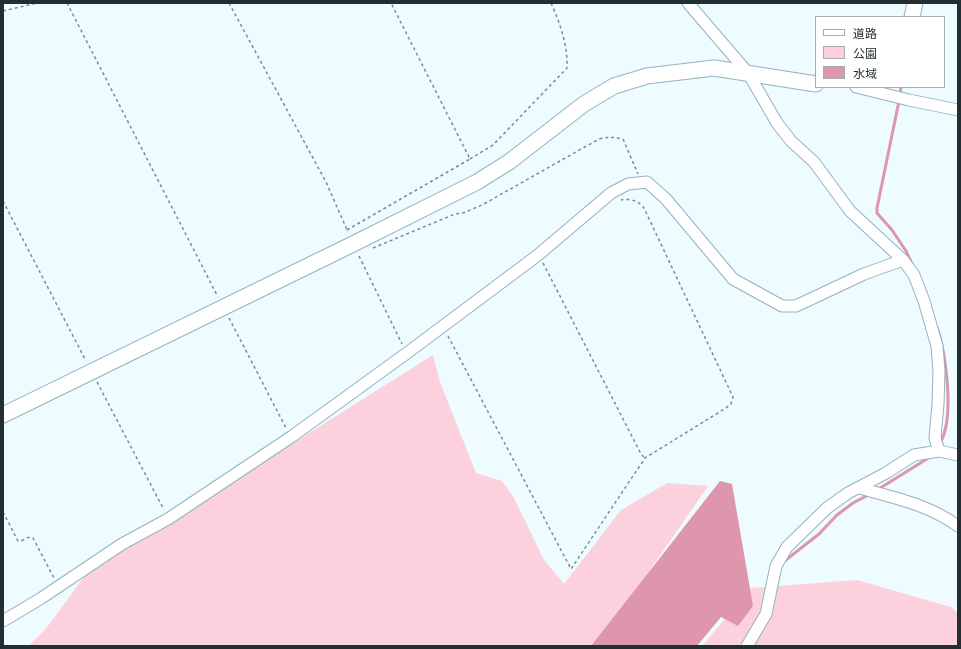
<!DOCTYPE html>
<meta charset="utf-8">
<style>
body{margin:0}
#map{position:relative;width:961px;height:649px;overflow:hidden;background:#eefbff;font-family:Roboto,"Noto Sans JP",sans-serif}
canvas{display:block}
.frame{position:absolute;inset:0;border:4px solid #222f32;pointer-events:none}
.legend{position:absolute;left:815px;top:16px;width:130px;height:72px;box-sizing:border-box;background:#fff;border:1px solid #a7acad;margin:0;padding:5px 7px;list-style:none;font-size:12px;color:#222f32}
.legend li{display:flex;align-items:center;gap:8px;height:20px}
.legend b{width:20px;border:1px solid #a7acad}
</style>
<div id="map">
<canvas width="961" height="649"></canvas>
<div class="frame"></div>
<ul class="legend">
<li><b style="height:5px;background:#fff"></b>道路</li>
<li><b style="height:11px;background:#fcd1dd"></b>公園</li>
<li><b style="height:11px;background:#dd96ac"></b>水域</li>
</ul>
</div>
<script>
const ctx = document.querySelector('canvas').getContext('2d');
ctx.lineJoin = 'round';
function fillPath(path, color) {
  ctx.fillStyle = color;
  ctx.fill(path, 'evenodd');
}
function trace(path, color, width, dash) {
  ctx.strokeStyle = color;
  ctx.lineWidth = width;
  ctx.lineCap = dash ? 'butt' : 'round';
  ctx.setLineDash(dash || []);
  ctx.stroke(path);
}
const green = new Path2D(`
 M433 355 440 382 476 473 502 481 514 498 544 560 564 584 621 510 667 483 708 486 611 626 590 646H29L48 626 87 573Z
 M857 580 951 607 958 613V646H702L751 588Z`);
const water = new Path2D(`
 M720 481 732 484 753 606 738 626 721 617 697 646H591Z`);
const stream = new Path2D(`
 M900 95 901 87
 M899 101 877 208V213L892 230 906 251 913 266
 M937 327C946 354 955 418 940 443
 M877 490 930 457
 M782 563 819 534 837 515 853 503 870 494`);
const path = new Path2D(`
 M67 3 218 297
 M229 3 326 182 348 232
 M3 11 37 3
 M470 159 493 145 567 68C568 46 560 23 551 3
 M3 201 86 361
 M347 230 470 159 391 3
 M373 248 455 214 463 213 482 205 599 139C608 137 614 137 623 139L638 174
 M359 256 402 344
 M543 263 641 454 645 458
 M229 318 286 428
 M448 336 571 569 645 458 726 408 731 404 733 397 644 208C639 201 630 198 621 200
 M97 382 164 510
 M3 512 18 541C23 542 28 535 33 538L54 578`);
const street = new Path2D(`
 M688 3 748 73 777 123 791 141 814 162 850 211 903 260 914 275 924 301 937 346 939 371 938 404 935 438 939 451
 M856 87 909 100 958 110
 M859 488C895 498 927 504 958 526
 M3 621 40 599 122 544 168 519 291 437 407 353 538 255 611 193 628 184 647 182 666 199 733 279 782 306H796L864 274 903 260
 M747 646 766 614 776 566 787 547 827 508 848 493 886 473 914 455 939 451 958 455`);
const secondary = new Path2D(`
 M912 17 915 3
 M3 415 353 244 477 182 509 162 584 104 614 86 647 76 714 68 816 84`);
fillPath(green, '#fcd1dd');
fillPath(water, '#dd96ac');
trace(stream, '#dd96ac', 3);
trace(street, '#93b3bc', 13);
trace(secondary, '#93b3bc', 17);
trace(path, '#7e8b8e', 1.5, [3, 3]);
trace(street, '#fff', 11);
trace(secondary, '#fff', 15);
</script>
